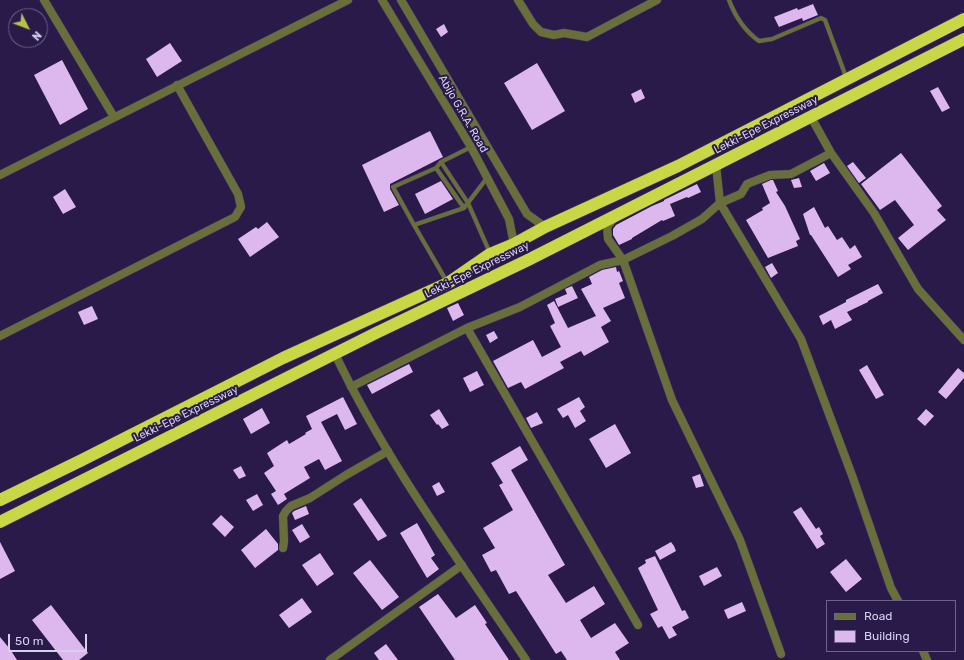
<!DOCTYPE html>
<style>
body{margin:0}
#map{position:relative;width:964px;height:660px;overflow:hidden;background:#291a49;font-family:Rubik,sans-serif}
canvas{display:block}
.legend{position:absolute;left:826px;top:600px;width:130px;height:52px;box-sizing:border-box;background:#291a49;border:1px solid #6e638b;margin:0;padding:5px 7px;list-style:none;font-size:12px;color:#d6d0ef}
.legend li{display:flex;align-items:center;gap:8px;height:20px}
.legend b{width:20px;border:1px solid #6e638b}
.north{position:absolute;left:8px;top:8px;width:40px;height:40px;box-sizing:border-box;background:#291a49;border:1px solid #6e638b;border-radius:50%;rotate:132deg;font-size:11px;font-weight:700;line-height:16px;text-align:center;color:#d6d0ef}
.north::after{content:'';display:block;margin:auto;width:14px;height:18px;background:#b6c149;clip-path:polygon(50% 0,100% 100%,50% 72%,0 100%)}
.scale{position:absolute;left:8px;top:634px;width:79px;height:18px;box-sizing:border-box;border:2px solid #d6d0ef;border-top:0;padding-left:5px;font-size:12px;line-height:14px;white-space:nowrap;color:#d6d0ef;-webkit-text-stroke:3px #291a49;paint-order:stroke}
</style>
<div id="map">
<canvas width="964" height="660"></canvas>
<ul class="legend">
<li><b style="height:5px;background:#696f3b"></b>Road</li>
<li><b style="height:11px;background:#dcb8ee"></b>Building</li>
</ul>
<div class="north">N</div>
<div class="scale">50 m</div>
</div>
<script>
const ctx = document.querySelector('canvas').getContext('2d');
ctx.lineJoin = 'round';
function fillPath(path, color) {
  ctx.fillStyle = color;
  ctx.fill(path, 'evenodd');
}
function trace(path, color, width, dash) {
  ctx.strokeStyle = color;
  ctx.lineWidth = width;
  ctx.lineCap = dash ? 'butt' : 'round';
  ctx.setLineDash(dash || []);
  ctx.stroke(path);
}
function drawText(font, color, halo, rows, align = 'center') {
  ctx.font = font + ' Rubik,sans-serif';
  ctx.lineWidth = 4;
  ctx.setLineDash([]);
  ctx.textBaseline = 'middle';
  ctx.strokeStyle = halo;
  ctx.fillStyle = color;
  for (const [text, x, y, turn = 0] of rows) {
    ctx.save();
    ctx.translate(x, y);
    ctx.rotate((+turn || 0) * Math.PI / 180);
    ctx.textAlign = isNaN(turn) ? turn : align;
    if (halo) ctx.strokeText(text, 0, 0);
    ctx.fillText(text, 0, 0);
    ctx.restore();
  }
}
const building = new Path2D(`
 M813 4 818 15 803 21 802 18 779 27 774 17 797 8 798 10Z
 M444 24 448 32 441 37 436 29Z
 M170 43 182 61 157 77 146 59Z
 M62 60 88 109 60 125 34 75Z
 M537 63 565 111 532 130 504 83Z
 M938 87 950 108 942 112 930 91Z
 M641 89 645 98 635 103 631 94Z
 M430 131 443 157 390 184V189L399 205 384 212 362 165Z
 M901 153 942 206 937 210 946 220 908 250 898 238 914 225 895 200 880 210 861 184Z
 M853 162 866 178 859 183 847 166Z
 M824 163 830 173 816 181 810 171Z
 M799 178 802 187 794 188 791 180Z
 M771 180H773L778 191 776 192 785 206 800 239 796 241 798 246 768 258 746 220 763 210 762 208 770 203 762 184Z
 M441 181 453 199 425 214 415 194Z
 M697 184 701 192 688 198 687 197 670 204 675 216 663 221 662 220 632 238V239L619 245 613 235V229L616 225 652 206 664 201V200Z
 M65 189 76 207 63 214 53 197Z
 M814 207 825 228 828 226 837 240 842 237 850 249 855 245 862 257 848 265 851 269 838 277 811 235H810L803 214Z
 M267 222 279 237 250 257 238 239 256 227 258 229Z
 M772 263 778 273 771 278 765 267Z
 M616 267 617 272 619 271 623 281 619 283 625 298 603 308 611 321 601 327 609 342 584 356 581 351 560 362 564 368 525 389 521 382 508 388 493 361 533 340 542 357 561 347 550 326 555 323 547 305 554 301 568 328 596 316 581 289 592 284 589 277 602 270Z
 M878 284 883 293 868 301V302L847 312 852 320 835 329 831 320 823 325 819 316 846 302V300Z
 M572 286 578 298 558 307 555 299 567 294 565 289Z
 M458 303 464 315 453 321 447 308Z
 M92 306 98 319 84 325 78 312Z
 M494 331 498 338 490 343 486 335Z
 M409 364 413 372 372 394 367 385Z
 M867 365 884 395 876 399 859 370Z
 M958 368 964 373V378L946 399 938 392Z
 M477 371 484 385 470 392 463 378Z
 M343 397 357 424 345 430 337 414 321 422 342 461 325 470 319 459 304 467 310 478 284 494 287 499 278 505 271 494 276 491 264 473 274 466 267 453 287 440 289 444 306 434 305 433 312 429 306 416Z
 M579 397 585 407 580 411 586 421 575 428 568 415 563 418 557 409Z
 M262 408 270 423 251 434 243 419Z
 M439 409 449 425 442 429 438 424 437 425 430 415Z
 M926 409 934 416 925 426 917 419Z
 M537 412 543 423 531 428 526 418Z
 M615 424 631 453 606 468 589 439Z
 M520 446 528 460 511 470 565 565 548 575 566 603 594 586 605 604 580 620 591 638 615 623 629 643 615 652 620 660H567L561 651 556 654 516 591 509 594 496 570 491 572 482 555 495 548 483 528 513 510 499 485 503 483 491 463Z
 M241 466 246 476 239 479 233 470Z
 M700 474 704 486 696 488 692 477Z
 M439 482 445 492 437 496 432 486Z
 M257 494 263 505 253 511 246 500Z
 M361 498 387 536 378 541 353 504Z
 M306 506 309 514 295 520 292 513 294 511Z
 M801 507 816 529 819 527 823 534 820 536 825 544 817 549 793 512Z
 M221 515 234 527 225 537 212 524Z
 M417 523 435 555 431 558 439 569 427 578 400 533Z
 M302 524 310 537 300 543 292 530Z
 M266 529 278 544V550L255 568 241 550Z
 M0 542 15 571 0 579Z
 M671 542 674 546 676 551 660 560 655 551Z
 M320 553 334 574 317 586 302 565Z
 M655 556 682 611 685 610 689 618 672 627 677 635 669 639 662 626 658 628 650 614 658 610 638 568 646 563 645 560Z
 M846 559 862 579 846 592 830 572Z
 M370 560 399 597 382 610 353 573Z
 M717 567 722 576 704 586 699 576Z
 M438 594 456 618 475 605 487 623 485 624 509 660H455L419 607Z
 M302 598 312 612 289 628 279 615Z
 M742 602 746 611 728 619 724 610Z
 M51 605 88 653 79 660H63L32 620Z
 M0 637 10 649 17 660H0Z
 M386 644 398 660H379L374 653Z`);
const lane = new Path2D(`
 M729 0C735 16 745 31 759 41L772 39 821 18 825 20 846 77
 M441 162 468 203 490 253
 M436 168 464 208
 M414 225 464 208 487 178
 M447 282 414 225 393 187 436 168 441 162 471 147`);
const street = new Path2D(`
 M44 0 114 117
 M382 0 471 147 509 219 514 244
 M401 0 527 214 545 227
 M518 0 533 24 541 32 554 35 564 33 587 37 657 0
 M811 117 831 153 874 213 918 289 964 340
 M716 165 720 203 801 339 853 478 891 588 898 601
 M0 175 348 0
 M614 218 607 227 608 239 623 260 672 400 740 540 781 654
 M467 328 638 625
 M0 336 235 217 241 207 238 194 177 85
 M335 354C387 463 459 560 526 660
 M351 387 467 328 520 307 600 265 623 260 672 236 702 219 720 203 741 194 747 184 770 175 791 174 831 153
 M283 548 284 541 283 516 286 511 291 506 310 498 346 475 388 451
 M923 651 927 660
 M330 660 462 565`);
const highway = new Path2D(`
 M0 500 82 460 283 358 448 283 490 254 514 244 545 227 678 166 964 19
 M0 522 376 333 528 260 964 39`);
const streetNames = [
 ["Abijo G.R.A. Road",463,114,60],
 ["Lekki-Epe Expressway",766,125,-27],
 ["Lekki-Epe Expressway",477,270,-26],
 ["Lekki-Epe Expressway",186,414,-26]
];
fillPath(building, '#dcb8ee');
trace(lane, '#453764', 5);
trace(street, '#453764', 9);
trace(highway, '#453764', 13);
trace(lane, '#696f3b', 4);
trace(street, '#696f3b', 8);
trace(highway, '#c9d645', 12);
drawText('11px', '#d6d0ef', '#291a49', streetNames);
</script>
